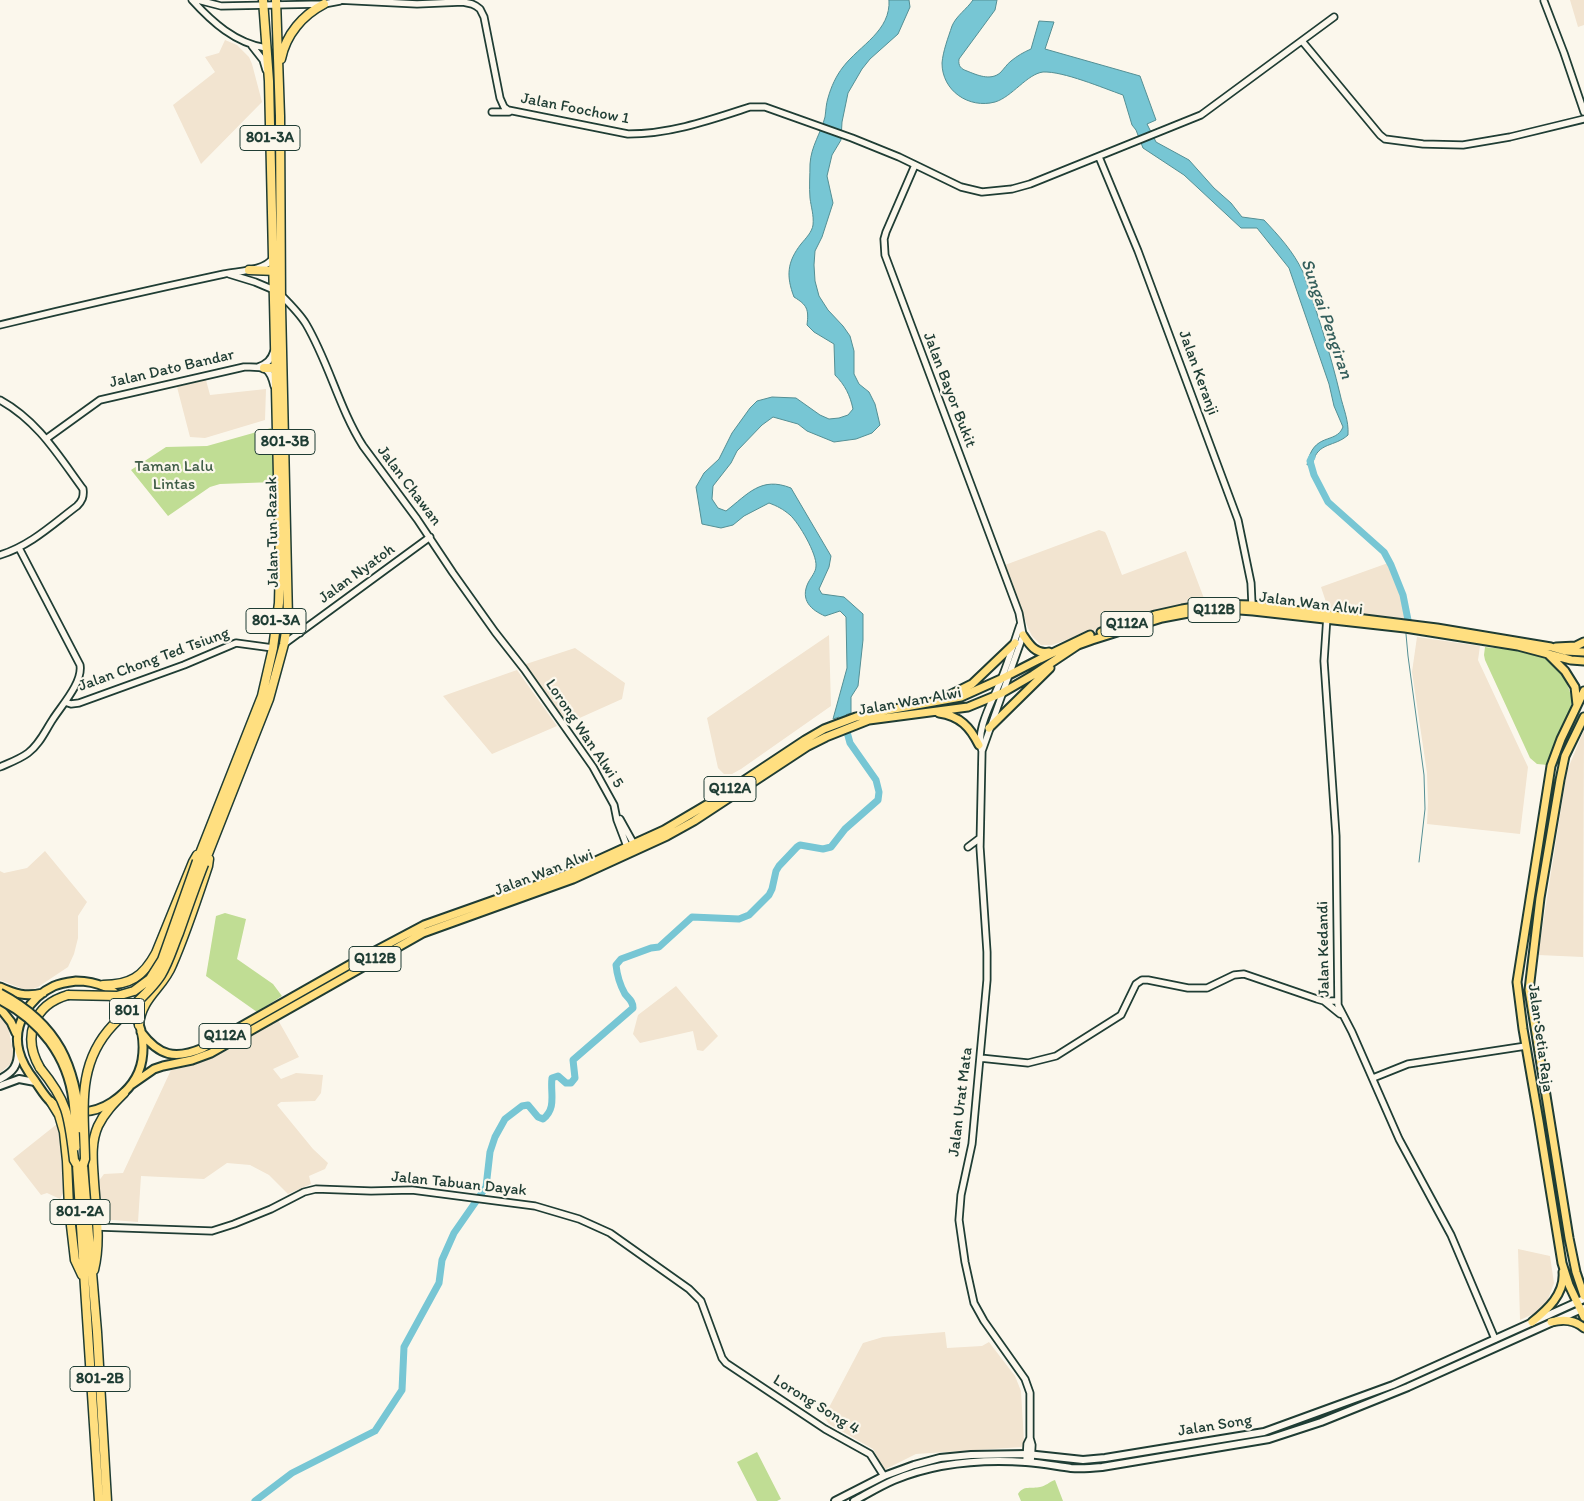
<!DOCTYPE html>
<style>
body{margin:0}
canvas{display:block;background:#fbf7ec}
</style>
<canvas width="1584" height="1501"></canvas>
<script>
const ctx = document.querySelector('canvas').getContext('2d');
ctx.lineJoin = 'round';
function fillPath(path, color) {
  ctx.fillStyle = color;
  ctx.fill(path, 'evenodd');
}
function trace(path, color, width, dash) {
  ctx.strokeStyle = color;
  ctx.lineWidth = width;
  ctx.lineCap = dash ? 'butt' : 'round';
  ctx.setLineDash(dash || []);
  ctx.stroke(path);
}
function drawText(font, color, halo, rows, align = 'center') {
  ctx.font = font + ' Itim,sans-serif';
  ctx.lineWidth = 4.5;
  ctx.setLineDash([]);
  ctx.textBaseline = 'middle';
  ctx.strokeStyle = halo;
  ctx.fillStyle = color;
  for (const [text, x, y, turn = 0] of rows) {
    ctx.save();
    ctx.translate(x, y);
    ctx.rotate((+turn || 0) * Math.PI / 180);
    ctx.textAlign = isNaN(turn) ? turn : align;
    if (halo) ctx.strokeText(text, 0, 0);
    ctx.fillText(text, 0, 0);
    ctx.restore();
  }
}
const built = new Path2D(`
 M1570 0H1584V25L1578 27Z
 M225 40 237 45 249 57 252 64 262 102 201 164 173 105 215 72 205 57 219 53Z
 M206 380 210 395 266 389 265 420 205 438 190 437 177 387Z
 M1099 530 1105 532 1107 536 1122 575 1186 551 1205 601 1189 602 1147 613 1052 645H1041L1032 636 1028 628 1005 565Z
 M1388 563 1400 595 1405 620 1329 611 1321 587Z
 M829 635 831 706 741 769 732 774H724L718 768 707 718Z
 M1417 637 1480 646 1478 660 1528 767 1520 834 1427 824 1428 803 1427 773 1412 672Z
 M575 648 625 683 622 699 564 725 523 665Z
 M517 670 557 726 492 754 443 696Z
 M1584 730 1583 957 1538 955 1567 771Z
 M45 851 87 902 78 916V938L74 954 68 967 38 987 33 989H23L0 980V871L4 873 27 868Z
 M676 986 718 1036 703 1051 697 1050 693 1031 640 1043 633 1034 638 1015Z
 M0 1015 7 1022 15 1060 0 1073Z
 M278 1020 299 1057 273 1069 281 1079 296 1073 323 1075 321 1093 315 1101 281 1102 277 1105 313 1149 328 1163 325 1169 309 1176 311 1184 288 1194 269 1175 250 1165 227 1163 204 1179 141 1176 138 1222 100 1219 98 1182 104 1174 123 1173 171 1070 189 1066 228 1049Z
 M57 1124 60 1129 63 1193 60 1199 47 1193 41 1195 13 1159Z
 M1518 1249 1550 1256 1554 1283 1547 1302 1535 1313 1520 1320Z
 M945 1332 947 1348 982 1346 989 1342 1015 1376 1021 1391 1024 1442 1022 1447 916 1454 884 1470 873 1449 829 1424 824 1417 863 1343 883 1337Z`);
const green = new Path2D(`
 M271 428 274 482 220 484 210 487 168 516 131 470 166 447 207 446Z
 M1485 647C1517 651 1553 648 1567 684 1570 691 1573 700 1571 707 1566 727 1555 746 1548 765L1537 764 1530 758 1485 660 1484 655Z
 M225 913 246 919 237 959 273 984 282 996 257 1012 206 976 216 916Z
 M757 1452 781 1499 777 1501H757L737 1462Z
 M1055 1480 1063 1501H1021L1018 1494C1023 1485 1032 1489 1040 1487 1046 1486 1049 1482 1055 1480Z`);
const water = new Path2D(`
 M889 0H909L910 7 898 34 870 59 862 69 848 93 842 122 841 140 832 155 827 176 833 203 822 237 815 251 814 265 815 281 819 296 828 310 843 326 850 336 854 351V374L859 384 869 392 875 404 880 425 872 433 856 439 834 442 807 431 798 424 773 417 762 425 737 451 731 463 713 486 712 499 718 508 726 511C748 494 761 476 791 488L831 556 829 567 819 589 822 594 844 597 863 614V640L858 686 851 697V713L833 719 847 668 846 617 840 611 825 616C811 610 800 600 808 583 811 577 816 572 816 566 817 554 799 523 790 515 783 509 777 506 769 503L744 516 733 525 721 528 702 524 696 487 704 473 719 459 732 433 750 408 757 401 772 397 796 398 820 415 829 419 839 418 848 415 853 409C850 395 845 385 835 375L834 344 814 332 807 325C809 309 807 305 794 297 786 276 787 262 801 244 806 238 812 232 813 225 814 215 811 207 810 198 809 187 810 175 810 164 811 146 821 133 825 117 826 110 826 104 828 98 831 87 836 76 843 67 860 45 891 31 889 0Z
 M973 0H997L995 10 959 59C958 66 961 69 967 71 977 75 990 81 1000 73 1004 69 1007 64 1011 61 1017 56 1024 52 1031 49L1039 21 1054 22 1045 49 1140 76 1156 120 1147 124 1156 142 1189 160 1214 188 1231 203 1242 217 1264 220C1279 236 1293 251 1303 272 1317 312 1330 352 1340 394 1343 408 1349 420 1348 435 1335 447 1318 442 1313 462L1307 465C1313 431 1336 445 1343 427L1334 406 1329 384 1289 268 1257 228H1241L1184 175 1143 148 1136 130 1132 125 1123 95C1103 88 1063 71 1043 72 1027 74 1012 97 995 102 969 109 942 91 942 63 943 51 948 38 952 26 956 16 967 9 973 0Z`);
const stream = new Path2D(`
 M1406 634 1408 656 1424 775 1425 809 1419 862`);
const river = new Path2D(`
 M1312 457 1310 461 1314 475 1328 502 1384 552 1391 565 1403 595 1408 620
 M255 1501 292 1473 375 1431 402 1390 404 1347 439 1283 442 1260 454 1233 486 1187 490 1152 495 1137 505 1119 522 1106 528 1105 538 1117 543 1119C557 1108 550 1093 552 1078L558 1076 566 1083H571L575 1078 573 1060 633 1008C633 1001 629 999 625 994 620 985 617 975 616 965L621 959 651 948 659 947 692 917 739 919 749 915 769 895 772 889 776 871 779 866 797 847 800 845 823 849 831 847 845 829 878 800 879 792 876 780 850 743 841 710 842 707`);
const tertiary = new Path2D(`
 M192 0C212 22 235 43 266 48
 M198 0 221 6 324 4 340 1
 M337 0 417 4 463 2 472 4 476 6 480 9 484 17 500 98 504 107 508 110 628 134C671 134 710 120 750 107H765L852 138 899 157 961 187 982 192 1012 189 1030 184 1201 115 1334 17
 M1544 1 1564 53 1584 112
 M1302 41 1380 135 1385 139 1423 144 1463 145 1510 137 1584 119
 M252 46 263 60 266 70
 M492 112H509
 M1099 157 1138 251 1238 520 1251 583 1252 605
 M915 165 886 232 884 239 885 255 1019 613 1023 635 1020 644 982 751
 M229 274 255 282 274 290
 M281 295C290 304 300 314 306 324 329 363 339 408 363 446L417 519 453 573 495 632 524 669 593 767 614 805 617 820 628 849
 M0 325C74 307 149 290 224 274 237 271 265 271 273 258
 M258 367C267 364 271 360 274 351
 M0 400C38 421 58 455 83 489 84 497 82 501 77 506 53 524 30 546 0 555
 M46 439 100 400 244 367C263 367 269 365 274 386
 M1327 616 1324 661 1336 836 1338 1005 1352 1032 1399 1139 1451 1235 1495 1339
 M289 621 292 628 300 633
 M1020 625C1014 642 1009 660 1002 677 995 697 974 730 982 751L980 847 987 952V980L972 1144 961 1195 959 1220 965 1262 974 1303 984 1321 1025 1379 1030 1393V1438L1032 1445 1031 1462
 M284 644 430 537
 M65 702 71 704 79 703 184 665 236 643 273 648
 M0 767C9 763 20 759 28 753 40 744 45 731 53 719 62 705 83 682 80 665L19 548
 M620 819 635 846
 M968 847 980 838
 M1324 1001 1340 1014
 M980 1058 1028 1063 1056 1056 1121 1015 1136 984 1142 980H1148L1188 988H1207L1234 975 1244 974 1317 999 1324 1001H1337
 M1373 1078 1408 1064 1526 1046
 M97 1227 212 1231 234 1224 271 1209 304 1192 316 1189 371 1191 412 1190 535 1206 579 1219 610 1233 689 1289 701 1301 722 1358 726 1363 825 1429 870 1454 884 1476
 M1026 1462 1027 1444 1030 1438`);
const secondary = new Path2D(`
 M0 1079C13 1072 18 1066 18 1051
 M0 1086 19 1079 35 1082
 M835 1501 884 1476 914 1465 940 1458 971 1455 1027 1454 1083 1460 1105 1458 1264 1432 1393 1385 1584 1299
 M854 1501C867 1494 880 1486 894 1480 935 1463 982 1459 1026 1462 1041 1463 1056 1466 1071 1468 1082 1469 1092 1468 1102 1467L1269 1439 1321 1422 1408 1387 1584 1308`);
const primary = new Path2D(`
 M1101 632 1155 615 1182 609 1213 604 1252 605 1437 628 1551 647 1565 651 1584 652
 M1023 635C1029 644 1036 655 1049 652
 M1556 647 1576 646 1584 642
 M1548 654 1565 671 1575 687 1577 705
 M1584 691 1561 739 1551 766 1517 982 1523 1029 1539 1121 1562 1263 1569 1285 1584 1317
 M946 697 972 684 1015 643
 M939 713C960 716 970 727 979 745
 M1584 717 1565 756 1560 780 1540 898 1529 990 1569 1238 1576 1272 1584 1296
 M989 728 1050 668
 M76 981C120 981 149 1018 142 1060 139 1078 127 1092 112 1102 94 1114 70 1116 51 1102 45 1097 40 1088 35 1081 28 1072 22 1063 19 1051 12 1025 30 997 54 986 61 983 69 982 76 981Z
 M0 987C15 994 26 997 43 993
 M0 1008 11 1022 16 1033
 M141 1032C159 1056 175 1060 203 1048L358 960 424 925 565 875 664 830 713 801 805 740 824 729 856 717 872 713 961 697 1001 679 1040 659 1090 635
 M131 1085 154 1069 163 1066 192 1060 211 1053 423 933 573 879 667 836 694 821 808 746 826 737 869 720 968 707 1002 693 1033 675 1078 645 1092 640 1162 618 1199 611 1226 609 1253 611 1405 628 1518 646 1571 660 1584 661
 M1532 1322C1547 1310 1565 1294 1563 1272
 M1551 1322C1563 1319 1574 1319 1584 1328`);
const trunk = new Path2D(`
 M281 59C286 34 303 15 324 4
 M249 270 277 271
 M264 368H275
 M197 861 262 696 273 648 279 603 280 564 269 81 263 0
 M204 864 269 699 284 644 288 619 281 306 280 116 276 0
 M103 985C130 985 143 977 156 953L193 862 197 855
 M139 1025C141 998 163 988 172 965 186 933 197 899 208 866L209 859
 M40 1068C22 1037 33 1005 68 995
 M51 1102 59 1115 64 1132 67 1161 69 1208 75 1260 82 1275
 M77 1165 99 1501
 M83 1165 97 1332 107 1501
 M94 1270C101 1242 96 1211 94 1182 93 1163 90 1144 98 1126 104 1113 114 1103 124 1093`);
const primaryBridge = new Path2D(`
 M0 993C59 1024 76 1066 81 1129
 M0 1000C40 1020 68 1057 73 1101 75 1116 75 1132 76 1147`);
const trunkBridge = new Path2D(`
 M68 995 117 996 134 991 150 979 162 960 197 861
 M40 1068C68 1102 69 1117 74 1160L77 1165
 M83 1165 85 1159C84 1109 76 1064 113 1025 129 1008 149 994 161 975 169 962 173 947 179 933 187 910 195 887 204 864`);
const shields = [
 [270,138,60],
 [285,442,60],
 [1214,610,52],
 [276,621,60],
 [1127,624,52],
 [730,789,52],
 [375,959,52],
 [127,1011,35],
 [225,1036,52],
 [80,1212,60],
 [100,1379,60]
];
const shieldNames = [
 ["801-3A",270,138],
 ["801-3B",285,442],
 ["Q112B",1214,610],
 ["801-3A",276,621],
 ["Q112A",1127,624],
 ["Q112A",730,789],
 ["Q112B",375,959],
 ["801",127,1011],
 ["Q112A",225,1036],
 ["801-2A",80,1212],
 ["801-2B",100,1379]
];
const streetNames = [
 ["Jalan Foochow 1",575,109,11],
 ["Jalan Dato Bandar",172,369,-13],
 ["Jalan Keranji",1198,373,70],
 ["Jalan Bayor Bukit",949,390,69],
 ["Jalan Chawan",409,486,53],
 ["Jalan Tun Razak",273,532,-91],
 ["Jalan Nyatoh",357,574,-36],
 ["Jalan Wan Alwi",1311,604,7],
 ["Jalan Chong Ted Tsiung",154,660,-20],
 ["Jalan Wan Alwi",910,702,-10],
 ["Lorong Wan Alwi 5",584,734,56],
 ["Jalan Wan Alwi",544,873,-21],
 ["Jalan Kedandi",1324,949,-91],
 ["Jalan Setia Raja",1540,1038,82],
 ["Jalan Urat Mata",961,1102,-83],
 ["Jalan Tabuan Dayak",459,1184,6],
 ["Lorong Song 4",816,1405,32],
 ["Jalan Song",1215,1426,-9]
];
const parkNames = [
 ["Taman Lalu",174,467],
 ["Lintas",174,485]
];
const waterNames = [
 ["Sungai Pengiran",1326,319,71]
];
fillPath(built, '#f2e4d0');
fillPath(green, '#c0dd94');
fillPath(water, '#77c6d4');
trace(water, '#548f94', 1);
trace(stream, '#548f94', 1);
trace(river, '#77c6d4', 7);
trace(tertiary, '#1f3d34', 9);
trace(secondary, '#1f3d34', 10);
trace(primary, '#1f3d34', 11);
trace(trunk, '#1f3d34', 11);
trace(tertiary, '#fbf7ec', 5.5);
trace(secondary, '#fbf7ec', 6);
trace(primary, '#ffdf80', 7);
trace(trunk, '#ffdf80', 8);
trace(primaryBridge, '#1f3d34', 11, []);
trace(trunkBridge, '#1f3d34', 11, []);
trace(primaryBridge, '#ffdf80', 7);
trace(trunkBridge, '#ffdf80', 8);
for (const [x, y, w] of shields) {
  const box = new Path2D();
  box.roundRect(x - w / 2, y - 12.5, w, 25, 4);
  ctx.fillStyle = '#fbf7ec';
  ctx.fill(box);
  trace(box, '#1f3d34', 1);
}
drawText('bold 15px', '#1f3d34', null, shieldNames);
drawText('16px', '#1f3d34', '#fbf7ec', streetNames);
drawText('16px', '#3f5d47', '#fbf7ec', parkNames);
drawText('italic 18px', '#355f5c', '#fbf7ec', waterNames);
</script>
